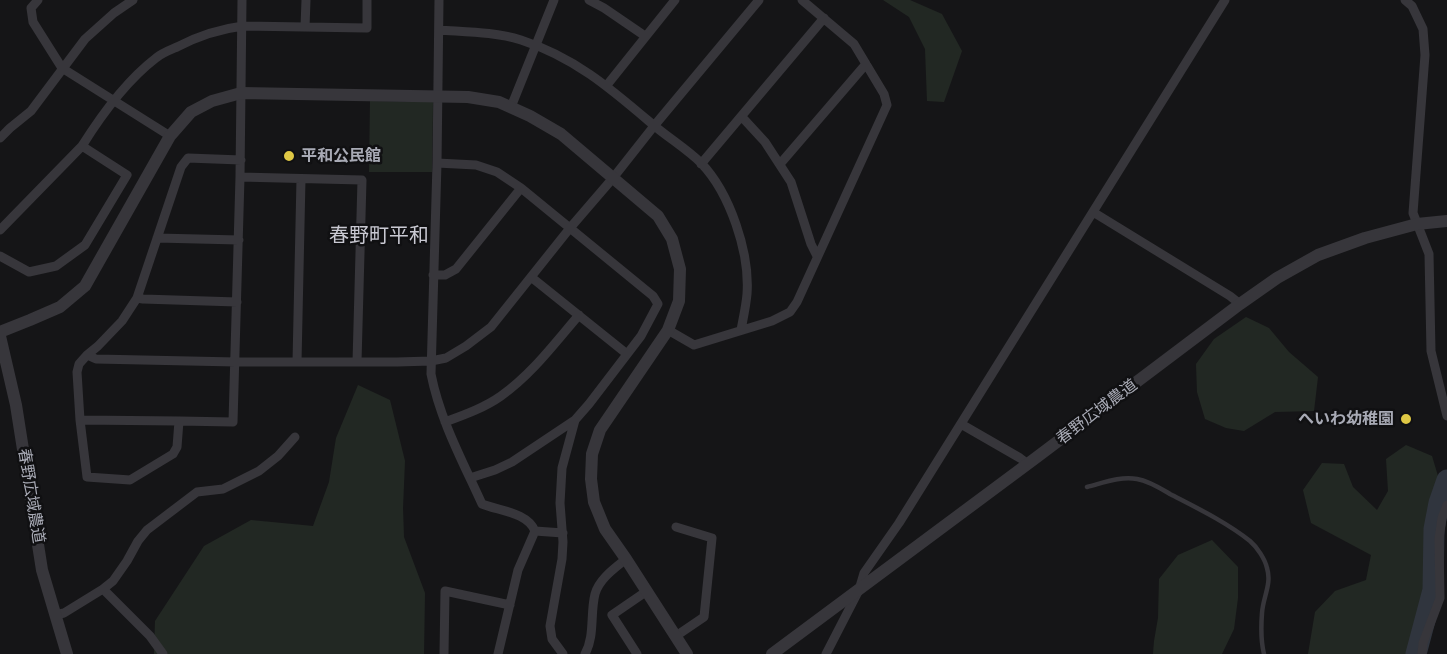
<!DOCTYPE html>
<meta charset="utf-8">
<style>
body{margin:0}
canvas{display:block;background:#151517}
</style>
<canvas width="1447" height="654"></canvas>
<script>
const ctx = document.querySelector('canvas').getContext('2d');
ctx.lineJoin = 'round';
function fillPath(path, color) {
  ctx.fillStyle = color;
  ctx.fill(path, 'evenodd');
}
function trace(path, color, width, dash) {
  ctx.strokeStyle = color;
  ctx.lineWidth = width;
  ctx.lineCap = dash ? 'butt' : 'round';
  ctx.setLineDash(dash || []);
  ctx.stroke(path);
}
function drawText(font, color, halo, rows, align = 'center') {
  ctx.font = font + ' "Work Sans","Noto Sans JP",sans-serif';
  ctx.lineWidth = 5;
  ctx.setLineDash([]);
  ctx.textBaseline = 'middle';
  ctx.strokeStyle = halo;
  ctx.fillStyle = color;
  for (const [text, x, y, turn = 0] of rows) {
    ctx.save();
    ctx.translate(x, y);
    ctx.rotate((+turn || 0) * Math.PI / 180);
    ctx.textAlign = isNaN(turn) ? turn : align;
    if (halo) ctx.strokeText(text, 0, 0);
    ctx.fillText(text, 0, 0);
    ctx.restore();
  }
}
const green = new Path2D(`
 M883 0H910L942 14 962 51 944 102 927 101 925 49 909 17Z
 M370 101 433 102 432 172H369Z
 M1246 317 1269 328 1289 352 1318 377 1314 411 1275 412 1244 431 1226 428 1205 419 1197 392 1196 364 1214 339Z
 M358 385 390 400 405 461 403 508 404 537 425 593 424 654H154L155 621 204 546 251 520 313 526 329 482 336 438Z
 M1406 445 1432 456 1438 476 1431 512 1428 547V584L1413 654H1308L1315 612 1335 591 1366 580 1371 555 1311 523 1303 490 1322 463 1344 464 1353 487 1377 510 1388 491 1386 459Z
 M1212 540 1238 567V598L1234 629 1222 654H1153L1154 641 1158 618 1159 579 1178 555Z`);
const river = new Path2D(`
 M1416 654 1433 590 1434 529 1439 503 1447 480`);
const service = new Path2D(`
 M1087 487C1103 483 1120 476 1137 479 1149 481 1160 488 1170 494 1197 508 1226 522 1250 541 1257 547 1265 559 1267 568 1272 584 1263 597 1262 613 1261 626 1261 642 1264 654`);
const minor = new Path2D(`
 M38 0 31 8 33 22 62 68 170 136
 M439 0 437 163 431 374C440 420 463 462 482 504 499 511 527 512 535 531
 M589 0 604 8 645 36
 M1405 0 1412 6 1423 29 1425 55 1413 213 1429 254 1431 351 1447 416
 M305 27 306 0
 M439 30C467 32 495 32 521 40 574 57 610 88 651 123 667 137 687 149 701 163 730 193 750 253 747 294 746 306 743 319 741 330
 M607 85 675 0
 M511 107 554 0
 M742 117 765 142 791 182 811 244 817 256
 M0 138 10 128 31 111 85 39 114 13 133 0
 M82 146C102 114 126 81 156 58 162 53 170 50 177 47 198 36 219 29 243 26L367 28V0
 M437 163 476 165 497 172 521 188 653 296 658 304 641 336 589 404 575 420 512 462 495 470 470 478
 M701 164 824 18
 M780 164 866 64
 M240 177 362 180 357 362
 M1093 212 1230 296 1240 304
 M0 230 82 146 127 175 85 245 56 266 29 272 0 256
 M157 238 239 240
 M433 275H445L456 269 521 188
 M531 277 627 354
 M137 298 143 299 237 302
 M668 330 694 345 772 321 790 312 797 302 887 105 884 94 854 44 802 0
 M87 355 96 359 236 362H397L431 361 446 358 466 346 491 327 570 228 613 178 654 126 759 0
 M297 362 301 179
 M80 420 87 477 130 480 173 454 177 447 179 421 233 422 240 177 242 0
 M179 421 80 420 77 372 79 364 87 355 98 346 122 321 137 298 181 167 188 158 241 160
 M445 422C464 415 484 408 501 396 532 374 554 344 579 315
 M961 424 1020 458 1028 464
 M676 527 712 538 704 617 676 636
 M103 589 150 636 163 654
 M55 615 64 613 103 589 113 581 127 561 138 541 147 530 197 492 223 489 259 471 278 456 295 437
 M444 654 445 591 510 605
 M498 654 518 570 535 531 563 533
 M563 654 552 639 550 626 562 559 563 542 560 503 562 468 575 420
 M585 654C595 636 590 614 595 594 599 579 615 568 626 559
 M637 654 612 615 647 591
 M826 654 859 590 864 573 899 523 1225 0
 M1422 654 1423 643 1440 598 1439 539 1442 518 1447 505`);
const tertiary = new Path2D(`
 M0 332 30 320 60 307 85 286 170 136 191 112 212 101 241 93 468 97 499 102 530 116 561 134 658 216 672 239 680 269 679 301 668 330 600 430 592 454 591 479 594 502 605 529 626 559 687 654
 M0 336 16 405 42 570 67 654
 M772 654 1037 457 1240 304 1277 278 1318 255 1365 238 1417 224 1447 221`);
const markers = [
 [289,156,6,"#dfc845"],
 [1406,419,6,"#dfc845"]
];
const poiNames = [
 ["平和公民館",301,156],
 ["へいわ幼稚園",1394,419,"right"]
];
const streetNames = [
 ["春野広域農道",1097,412,-37],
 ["春野広域農道",31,496,81]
];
const quarterNames = [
 ["春野町平和",379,236]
];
fillPath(green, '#222823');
trace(river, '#30353e', 21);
trace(service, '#37363b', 4.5);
trace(minor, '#37363b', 9);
trace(tertiary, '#37363b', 12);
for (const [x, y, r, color] of markers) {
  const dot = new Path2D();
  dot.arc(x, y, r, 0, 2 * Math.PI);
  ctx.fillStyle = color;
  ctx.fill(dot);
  trace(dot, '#101012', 2);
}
drawText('bold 16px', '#a8aab5', '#101012', poiNames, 'left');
drawText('16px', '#a8aab5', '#101012', streetNames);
drawText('20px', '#c9c9d2', '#101012', quarterNames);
</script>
